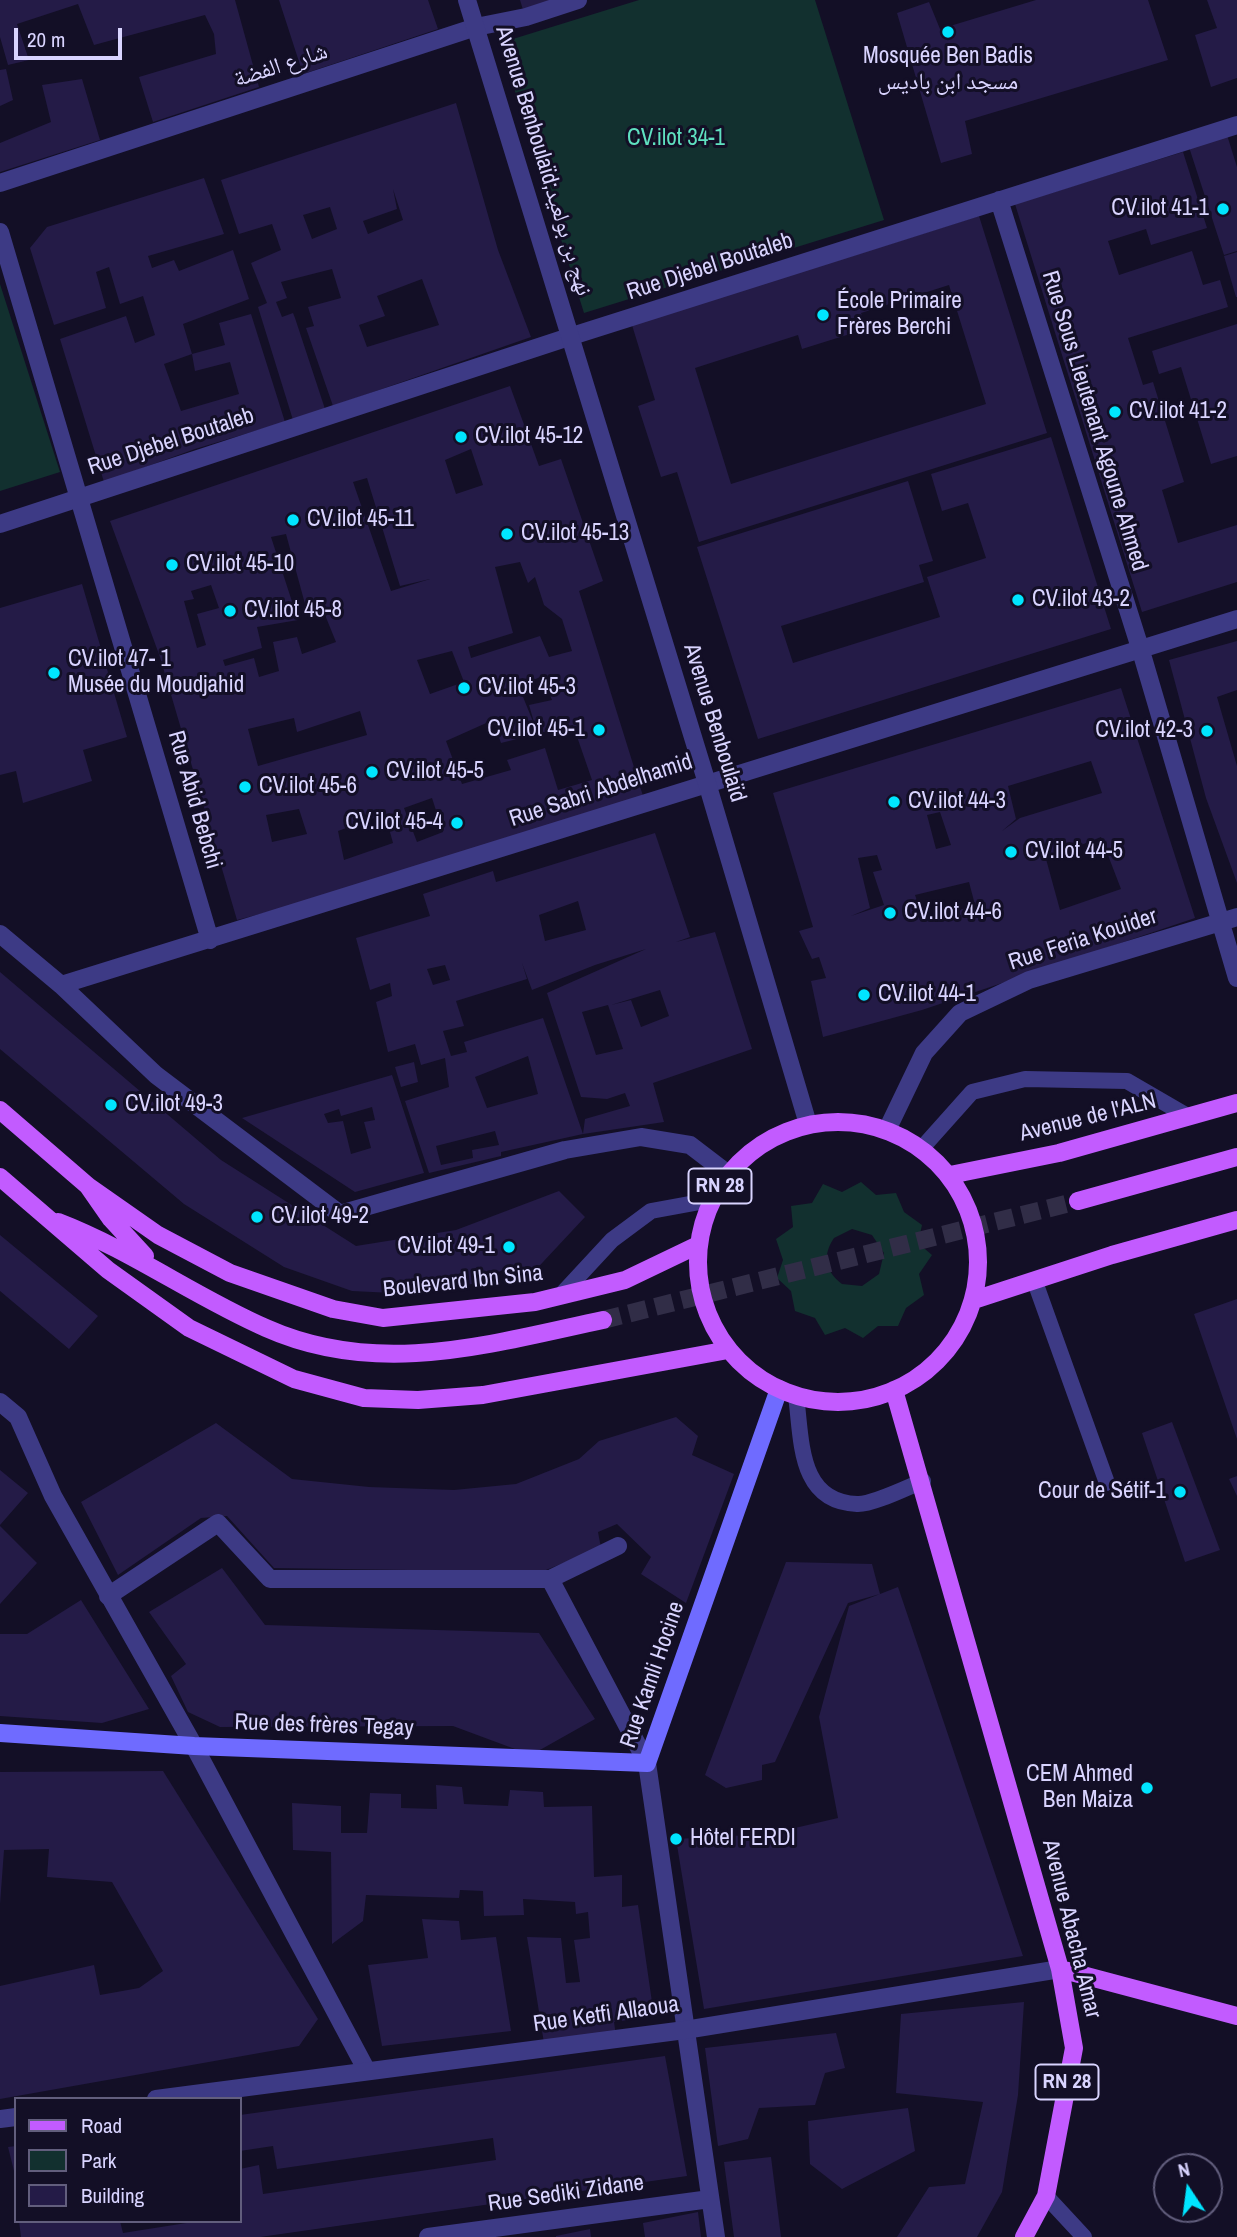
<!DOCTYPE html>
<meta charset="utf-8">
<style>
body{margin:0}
#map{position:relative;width:1237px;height:2237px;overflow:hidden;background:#130f26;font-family:"Archivo Narrow",sans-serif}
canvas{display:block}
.legend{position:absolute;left:14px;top:2097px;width:228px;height:126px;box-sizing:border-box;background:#130f26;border:2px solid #625e7d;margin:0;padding:9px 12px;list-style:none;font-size:21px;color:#d9d4ff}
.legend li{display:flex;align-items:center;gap:14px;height:35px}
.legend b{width:35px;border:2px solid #625e7d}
.north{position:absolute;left:1153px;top:2153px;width:70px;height:70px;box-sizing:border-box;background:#130f26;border:2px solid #625e7d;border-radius:50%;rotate:347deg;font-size:19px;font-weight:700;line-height:28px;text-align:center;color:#d9d4ff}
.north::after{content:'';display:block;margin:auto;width:24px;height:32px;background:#00e5ff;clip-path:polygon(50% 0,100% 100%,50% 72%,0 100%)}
.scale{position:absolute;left:14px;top:28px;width:108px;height:32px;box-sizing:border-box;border:4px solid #d9d4ff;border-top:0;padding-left:9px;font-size:21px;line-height:24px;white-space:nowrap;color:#d9d4ff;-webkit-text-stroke:5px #130f26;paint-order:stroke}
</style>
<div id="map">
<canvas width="1237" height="2237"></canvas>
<ul class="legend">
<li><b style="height:9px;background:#c25bff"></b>Road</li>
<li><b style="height:19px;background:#12302f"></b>Park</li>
<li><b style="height:19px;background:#241b47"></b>Building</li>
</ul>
<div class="north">N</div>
<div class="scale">20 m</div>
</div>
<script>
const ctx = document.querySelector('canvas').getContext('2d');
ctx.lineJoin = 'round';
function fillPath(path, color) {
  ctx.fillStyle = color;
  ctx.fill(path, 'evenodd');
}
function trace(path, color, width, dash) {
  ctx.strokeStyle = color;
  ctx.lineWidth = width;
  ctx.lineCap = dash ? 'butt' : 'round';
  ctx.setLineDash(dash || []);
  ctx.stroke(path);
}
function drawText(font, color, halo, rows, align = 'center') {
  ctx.font = font + ' "Archivo Narrow","Noto Naskh Arabic",sans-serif';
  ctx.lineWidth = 6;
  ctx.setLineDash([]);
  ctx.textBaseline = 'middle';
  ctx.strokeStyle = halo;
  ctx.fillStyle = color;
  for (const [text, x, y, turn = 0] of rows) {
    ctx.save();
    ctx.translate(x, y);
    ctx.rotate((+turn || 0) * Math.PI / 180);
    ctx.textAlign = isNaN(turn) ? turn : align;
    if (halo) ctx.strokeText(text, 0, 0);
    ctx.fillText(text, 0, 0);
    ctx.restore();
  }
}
const green = new Path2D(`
 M639 0H815L884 220 584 313 500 43Z
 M0 284 60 472 0 491Z
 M861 1182 876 1195 896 1193 904 1212 922 1225 918 1243 932 1255 919 1274 924 1295 906 1308 898 1326H878L863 1338 845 1328 825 1335 815 1318 795 1311 791 1291 777 1278 783 1260 776 1239 793 1227 791 1206 812 1203 823 1184 842 1192ZM852 1229 872 1235 884 1253 879 1274 862 1286 842 1284C825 1271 822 1256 834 1238Z`);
const building = new Path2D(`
 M0 0H235L259 87 153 122 139 77 216 54 214 34 205 15 94 45 78 4 17 24 29 60 8 65 0 37Z
 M279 0H428L438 29 303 74Z
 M520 0H564L524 13Z
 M1036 0H1148L1168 60 965 121 972 154 941 163 897 13 929 2 940 29Z
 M1207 0H1237V78L1211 87 1195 35 1217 28Z
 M6 69 13 100 0 106V70Z
 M82 79 100 140 0 172V143L51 122 42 85Z
 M456 103 498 250 531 337 333 406 306 328 314 326 308 307 341 298 332 269 281 282 287 298 276 302 282 317 293 313 295 318 325 409 293 420 258 307 267 303 251 263 281 250 272 224 239 234 221 180ZM393 189 403 220 368 234 363 221 397 209ZM330 207 337 229 312 239 303 215ZM422 279 439 325 367 347 359 325 385 316 377 296Z
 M1227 135 1237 167V251L1224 255 1189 147Z
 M1183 152 1207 228 1151 245 1146 229 1108 241 1119 275 1192 251 1203 285 1220 280 1228 307 1128 338 1143 385 1153 382 1184 482 1162 490 1178 543 1237 525V582L1142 612 1015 204Z
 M204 178 224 234 148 256 152 268 174 260 179 271 233 250 249 299 183 324 192 354 164 364 181 411 239 394 230 362 195 371 192 354 225 345 219 323 251 314 285 422 195 449 104 482 60 339 126 316 135 343 155 335 143 296 120 304 109 267 96 272 106 308 54 325 30 248 47 227Z
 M979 216 1047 433 699 542 677 472 661 477 638 406 655 400 632 325ZM949 285 986 404 731 484 695 368 798 335 802 349 866 329 861 313Z
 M1237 252V297H1236L1224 256Z
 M1237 324V456L1211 464 1181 367 1159 374 1152 351Z
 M510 386 539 466 561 459 603 581 579 591 643 796 326 897 237 920 160 657 110 521ZM471 449 483 485 456 494 445 460ZM367 478 400 586 430 579 391 591 353 482ZM286 534 308 615 323 610 336 642 302 654 297 637 273 642 279 671 259 677 254 658 225 666 223 660 262 648 257 627 298 620 271 537ZM520 562 528 583 535 577 544 605 562 619 572 651 549 657 540 636 471 658 468 647 513 633 495 567ZM211 585 219 608 197 614 206 645 197 648 184 601 194 599 191 591ZM452 651 464 682 430 694 417 660ZM542 676 552 700 529 705 536 729 519 687ZM360 711 367 735 258 766 248 729 294 718 297 732ZM493 720 501 743 573 725 592 780 558 790 545 748 507 760 511 770 462 784 446 741ZM432 798 443 832 417 842 404 808ZM299 809 307 834 272 842 266 815ZM385 814 393 843 344 860 338 831Z
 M1051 437 1111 629 758 739 697 547 908 481 933 561 919 565 924 582 781 626 793 663 940 617 927 577 986 558 968 503 942 511 931 474Z
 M82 584 127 737 83 750 92 781 23 803 16 771 0 775V608Z
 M1237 641V690L1217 697 1237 766V883L1206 798 1169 660Z
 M1121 688 1195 918 922 1010 823 1037 811 981 826 978 819 957 812 959 799 931 813 927 773 793ZM1091 761 1102 793 1020 818 1002 831 1016 819 1008 786ZM940 812 951 845 936 849 927 815ZM1101 837 1121 889 1060 910 1046 859ZM877 855 882 870 873 872 884 905 851 916 870 908 858 858ZM969 882 975 905 924 921 915 895Z
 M655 833 690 937 676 942 715 932 752 1049 653 1083 664 1122 583 1134 501 1152V1156L429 1173 405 1101 449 1087 445 1058 421 1065 415 1044 388 1052 376 1002 392 996 390 983 370 990 356 938 430 916 423 894 493 871 496 882ZM578 901 586 930 545 941 539 915ZM646 949 547 993 581 1097 607 1099 625 1093 630 1106 585 1119 583 1134 543 1018 464 1042 467 1052 451 1056 443 1031 464 1026 456 1001 527 979 522 963 532 990 595 965ZM445 965 450 980 433 985 427 969ZM660 990 669 1016 641 1027 631 1000 611 1005ZM608 1005 623 1049 596 1055 582 1012ZM528 1056 538 1094 487 1108 475 1077ZM495 1131 499 1145 472 1150 473 1158 441 1165 436 1146Z
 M0 972 221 1160 356 1246 456 1230 559 1191 585 1217 529 1277 516 1264 472 1284 413 1294 352 1291 284 1267 184 1204 0 1049Z
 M414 1062 418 1082 401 1087 395 1067Z
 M392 1075 424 1173 355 1192 242 1118ZM372 1107 375 1120 364 1122 371 1148 351 1154 343 1121 328 1123 324 1114 339 1109 341 1116Z
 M0 1235 98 1316 69 1349 0 1291Z
 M1237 1299V1439L1194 1314Z
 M676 1417 698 1436 692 1455 734 1474 686 1603 641 1574 651 1557 617 1524 598 1532 601 1548 541 1572 274 1568 227 1516 201 1518 118 1575 81 1502 216 1423 292 1479 369 1487 454 1490 516 1484 579 1459 599 1441Z
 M1172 1422 1220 1550 1185 1562 1142 1433Z
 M0 1470 28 1493 0 1525Z
 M1237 1476V1496L1229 1479Z
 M0 1526 37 1563 0 1604Z
 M786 1562 872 1564 880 1594 898 1587 1023 1956 704 2009 676 1839 769 1834 838 1818 819 1717 849 1606 880 1594 848 1603 775 1762 762 1765V1780L726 1788 705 1775Z
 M222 1568 265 1625 539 1633 595 1719 531 1755 453 1726 220 1727 188 1712 171 1676 186 1664 149 1612Z
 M81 1600 149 1709 102 1723 0 1716V1634H27Z
 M163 1771 318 2019 299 2046 0 2099V1986L94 1965 100 1995 139 1988 163 1971 112 1882 47 1877 49 1849 4 1850 0 1904V1772Z
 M436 1785 462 1787 464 1804 508 1806 510 1790 543 1792 544 1807 592 1806 594 1877 622 1875V1907L638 1905 654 2016 614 2022 616 2036 544 2043 527 1937 561 1938 566 1983 580 1982 574 1940 590 1938 588 1912 576 1914 575 1902 523 1899 524 1915 484 1916 483 1891 460 1890 459 1898 366 1895 363 1921 332 1944 331 1852 293 1850 292 1803 341 1806V1833H367L370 1793 401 1794V1808L437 1809Z
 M422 1919 459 1921 461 1940 496 1937 511 2031 382 2046 368 1965 428 1958Z
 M1024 2002 1018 2095 1002 2192 977 2237H897L929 2187 965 2184 983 2102 896 2093 901 2014Z
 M836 2033 845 2068 825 2073 815 2105 759 2108 748 2139 718 2146 705 2048Z
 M665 2056 687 2176 260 2237H21L19 2221H120L123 2233 199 2221H240V2169L259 2165 263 2194 496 2160 493 2138 277 2169 273 2146 240 2151V2115Z
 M908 2108 915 2151 842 2189 810 2164 808 2121Z
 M16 2146V2174L15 2175 8 2147Z
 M771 2157 781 2237H734L724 2162Z
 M698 2212 701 2237H645L643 2223Z
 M590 2229 591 2237H556V2236Z`);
const primaryTunnel = new Path2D(`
 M603 1320 1078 1201`);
const service = new Path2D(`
 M922 1148 972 1092 1025 1079 1127 1081 1189 1117
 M1035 1282 1107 1483
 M561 1295 612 1240 651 1211 711 1200
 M796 1396C802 1440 798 1502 857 1504 872 1505 908 1487 923 1481
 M1046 2196 1084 2237`);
const minor = new Path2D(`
 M0 183 476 27 526 17 578 0
 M999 200 1141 651 1237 978
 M0 232 210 940
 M0 524 572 336 1237 125
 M0 934 61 985 156 1075 340 1214 565 1150 641 1137 690 1145 728 1174
 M61 985 1237 619
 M887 1130 924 1053 960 1013 1029 980 1237 917
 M0 1402 18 1417 53 1496 194 1746 367 2071
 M550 1579 647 1763 716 2237
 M108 1596 218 1523 270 1579H550L618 1546
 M428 2237 710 2199`);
const tertiary = new Path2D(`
 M467 0 707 783 808 1124
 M156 2099 685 2030 1060 1969
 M0 2119 16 2117`);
const secondary = new Path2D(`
 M0 1733 194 1746 647 1763 779 1389`);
const primary = new Path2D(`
 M0 1110 88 1186 111 1219 145 1256
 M698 1262a140 140 0 1 1 280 0a140 140 0 1 1-280 0Z
 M950 1175 1059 1153 1237 1103
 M0 1177 108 1270 189 1328 294 1379 364 1398 418 1400 483 1395 728 1350
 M88 1186 158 1235 230 1273 333 1309 383 1318 535 1302 625 1280 698 1245
 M1078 1201 1237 1157
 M58 1222C131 1250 195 1297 266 1328 378 1378 490 1344 603 1320
 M974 1300 1112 1255 1237 1220
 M894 1390 1060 1969 1074 2048 1046 2196 1024 2237
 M1060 1969 1237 2016`);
const markers = [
 [948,32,7,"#00e5ff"],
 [1223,209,7,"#00e5ff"],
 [823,315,7,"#00e5ff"],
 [1115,412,7,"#00e5ff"],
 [461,437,7,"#00e5ff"],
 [293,520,7,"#00e5ff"],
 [507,534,7,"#00e5ff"],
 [172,565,7,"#00e5ff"],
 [1018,600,7,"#00e5ff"],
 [230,611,7,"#00e5ff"],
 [54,673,7,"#00e5ff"],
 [464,688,7,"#00e5ff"],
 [599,730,7,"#00e5ff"],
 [1207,731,7,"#00e5ff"],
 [372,772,7,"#00e5ff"],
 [245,787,7,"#00e5ff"],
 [894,802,7,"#00e5ff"],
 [457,823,7,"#00e5ff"],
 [1011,852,7,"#00e5ff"],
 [890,913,7,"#00e5ff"],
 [864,995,7,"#00e5ff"],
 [111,1105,7,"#00e5ff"],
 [257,1217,7,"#00e5ff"],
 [509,1247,7,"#00e5ff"],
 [1180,1492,7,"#00e5ff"],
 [1147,1788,7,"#00e5ff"],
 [676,1839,7,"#00e5ff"]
];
const shields = [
 [720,1186,63],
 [1067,2082,63]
];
const shieldNames = [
 ["RN 28",720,1186],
 ["RN 28",1067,2082]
];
const poiNames = [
 ["Mosquée Ben Badis",948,57,"center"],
 ["مسجد ابن باديس",948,83,"center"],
 ["CV.ilot 41-1",1209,209,"right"],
 ["École Primaire",837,302],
 ["Frères Berchi",837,328],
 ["CV.ilot 41-2",1129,412],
 ["CV.ilot 45-12",475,437],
 ["CV.ilot 45-11",307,520],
 ["CV.ilot 45-13",521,534],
 ["CV.ilot 45-10",186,565],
 ["CV.ilot 43-2",1032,600],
 ["CV.ilot 45-8",244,611],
 ["CV.ilot 47- 1",68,660],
 ["Musée du Moudjahid",68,686],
 ["CV.ilot 45-3",478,688],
 ["CV.ilot 45-1",585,730,"right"],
 ["CV.ilot 42-3",1193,731,"right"],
 ["CV.ilot 45-5",386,772],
 ["CV.ilot 45-6",259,787],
 ["CV.ilot 44-3",908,802],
 ["CV.ilot 45-4",443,823,"right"],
 ["CV.ilot 44-5",1025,852],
 ["CV.ilot 44-6",904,913],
 ["CV.ilot 44-1",878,995],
 ["CV.ilot 49-3",125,1105],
 ["CV.ilot 49-2",271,1217],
 ["CV.ilot 49-1",495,1247,"right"],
 ["Cour de Sétif-1",1166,1492,"right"],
 ["CEM Ahmed",1133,1775,"right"],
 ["Ben Maiza",1133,1801,"right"],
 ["Hôtel FERDI",690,1839]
];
const streetNames = [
 ["شارع الفضة",281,66,-18],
 ["Avenue Benboulaïd;نهج بن بولعيد",543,161,73],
 ["Rue Djebel Boutaleb",710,267,-18],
 ["Rue Sous Lieutenant Agoune Ahmed",1094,421,73],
 ["Rue Djebel Boutaleb",171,442,-18],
 ["Avenue Benboulaïd",714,723,73],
 ["Rue Sabri Abdelhamid",601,791,-18],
 ["Rue Abid Bebchi",194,800,74],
 ["Rue Feria Kouider",1083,940,-18],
 ["Avenue de l'ALN",1088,1118,-14],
 ["Boulevard Ibn Sina",463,1282,-6],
 ["Rue Kamli Hocine",653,1675,-71],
 ["Rue des frères Tegay",324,1726,2],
 ["Avenue Abacha Amar",1071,1929,76],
 ["Rue Ketfi Allaoua",606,2015,-8],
 ["Rue Sediki Zidane",566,2194,-8]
];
const parkNames = [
 ["CV.ilot 34-1",676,139]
];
fillPath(green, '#12302f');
fillPath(building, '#241b47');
trace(primaryTunnel, '#312d47', 18, [18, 9]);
trace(service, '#3d3a85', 16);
trace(minor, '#3d3a85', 18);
trace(tertiary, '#3d3a85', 18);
trace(secondary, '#6f6bff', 18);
trace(primary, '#c25bff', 18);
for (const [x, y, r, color] of markers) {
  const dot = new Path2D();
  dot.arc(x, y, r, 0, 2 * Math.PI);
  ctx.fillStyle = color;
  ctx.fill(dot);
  trace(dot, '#130f26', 2.5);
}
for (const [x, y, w] of shields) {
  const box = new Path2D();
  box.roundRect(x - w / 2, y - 17.5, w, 35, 5);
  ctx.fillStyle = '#130f26';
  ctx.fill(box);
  trace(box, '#d9d4ff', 2);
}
drawText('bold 21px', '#d9d4ff', null, shieldNames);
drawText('23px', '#d9d4ff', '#130f26', poiNames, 'left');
drawText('23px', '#d9d4ff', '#130f26', streetNames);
drawText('23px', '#5fe0c0', '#130f26', parkNames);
</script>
